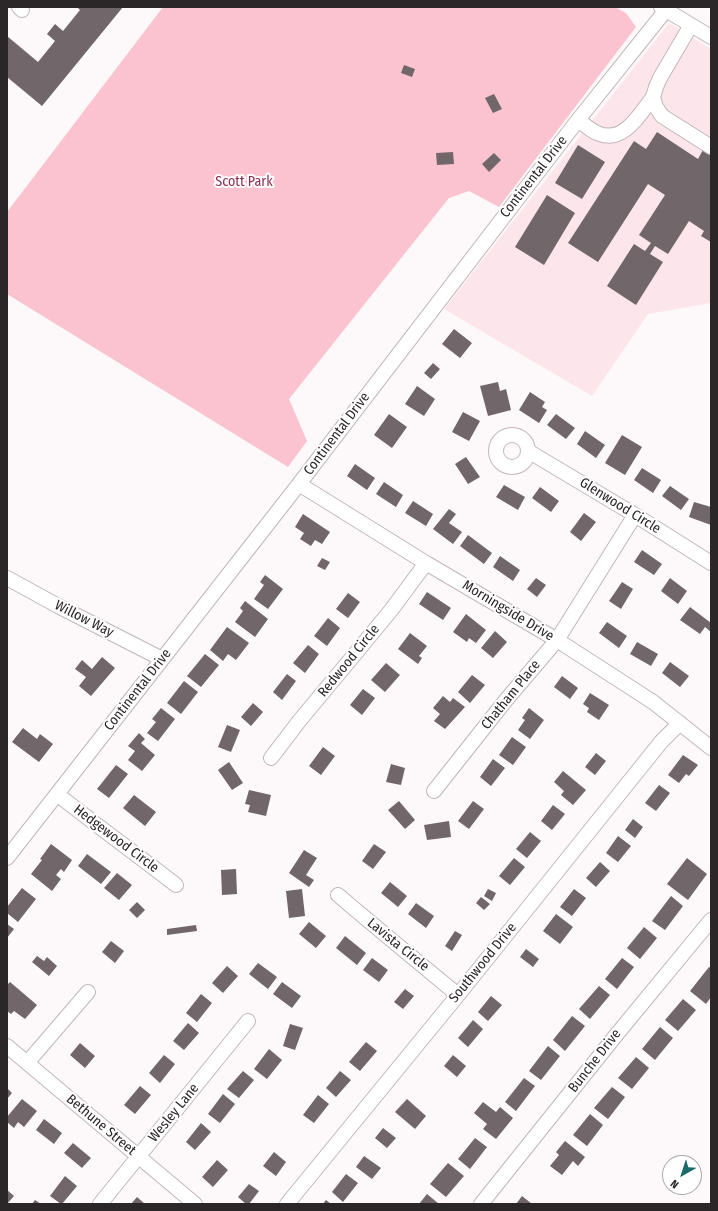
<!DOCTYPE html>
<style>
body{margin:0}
#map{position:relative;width:718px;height:1211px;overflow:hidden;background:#fdf8f9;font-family:"Fira Sans Condensed",sans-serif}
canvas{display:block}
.frame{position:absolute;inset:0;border:8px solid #2b2627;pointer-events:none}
.north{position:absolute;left:662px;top:1155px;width:40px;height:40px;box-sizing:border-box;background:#fff;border:1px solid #aaa8a9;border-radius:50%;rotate:219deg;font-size:11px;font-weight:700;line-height:16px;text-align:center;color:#2b2627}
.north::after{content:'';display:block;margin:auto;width:14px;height:18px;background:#1d6a6b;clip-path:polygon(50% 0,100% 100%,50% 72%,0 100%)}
</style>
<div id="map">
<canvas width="718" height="1211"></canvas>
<div class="frame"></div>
<div class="north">N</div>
</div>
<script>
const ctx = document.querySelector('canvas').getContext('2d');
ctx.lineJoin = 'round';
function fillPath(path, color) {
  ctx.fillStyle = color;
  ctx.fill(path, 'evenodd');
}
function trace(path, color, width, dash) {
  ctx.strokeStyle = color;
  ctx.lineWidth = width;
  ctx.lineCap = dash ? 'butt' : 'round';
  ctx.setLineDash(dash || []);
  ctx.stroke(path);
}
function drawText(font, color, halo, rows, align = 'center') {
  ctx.font = font + ' "Fira Sans Condensed",sans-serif';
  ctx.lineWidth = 4;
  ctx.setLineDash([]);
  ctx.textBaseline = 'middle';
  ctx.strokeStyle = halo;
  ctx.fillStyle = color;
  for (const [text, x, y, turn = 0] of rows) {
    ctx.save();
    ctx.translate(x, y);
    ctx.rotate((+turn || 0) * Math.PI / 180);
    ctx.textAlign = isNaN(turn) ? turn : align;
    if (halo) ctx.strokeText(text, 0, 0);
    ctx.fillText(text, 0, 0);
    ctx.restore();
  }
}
const built = new Path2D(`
 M669 23 711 49V303L648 314 592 396 444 309Z`);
const green = new Path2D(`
 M163 7H615L626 13 636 27 499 207 469 191 449 198 289 399 307 441 288 467 7 294V212Z`);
const building = new Path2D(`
 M77 7H123L42 106 7 77V36L38 62 55 41 47 34 55 24 63 31 80 10Z
 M404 65 415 69 412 77 401 73Z
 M494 94 502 109 493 113 485 98Z
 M657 132 698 159 704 148 711 153V242L701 236 704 231 689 221 668 254 655 246 650 254 663 262 636 305 607 286 634 244 645 251 651 243 639 235 665 195 648 184 598 262 568 243 634 141 646 149Z
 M578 145 605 162 582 199 555 183Z
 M453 152 454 164 437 165 436 153Z
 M494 153 501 160 489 172 482 164Z
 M547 195 575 213 544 265 515 247Z
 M454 329 472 343 460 358 442 344Z
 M433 363 440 369 431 379 424 373Z
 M498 382 500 391 506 389 511 410 488 416 480 386Z
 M417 386 435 399 424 416 405 404Z
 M530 392 545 402 542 407 547 410 539 423 519 410Z
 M463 412 480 421 469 441 452 432Z
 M389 414 407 427 392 448 374 435Z
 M556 414 575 428 566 439 547 425Z
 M585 431 605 445 596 458 577 444Z
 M622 435 642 447 625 475 605 463Z
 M466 457 480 477 468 484 455 464Z
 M355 464 375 478 367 490 347 476Z
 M642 468 661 480 653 493 634 480Z
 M384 482 403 495 396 507 376 494Z
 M504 485 525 497 518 510 496 497Z
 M670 486 689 499 681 510 662 496Z
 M540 487 559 501 551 512 532 498Z
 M413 501 433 514 426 526 405 513Z
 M694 502 711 507V525L689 517Z
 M449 509 456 514 449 523 462 532 453 544 433 529Z
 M584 513 596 522 581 541 570 532Z
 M303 514 330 532 322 544 315 540 311 546 300 539 304 533 295 527Z
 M468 535 492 553 484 564 460 546Z
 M642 550 662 564 654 575 634 562Z
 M500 556 520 570 513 581 493 567Z
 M322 558 330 562 325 570 317 566Z
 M265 575 283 589 268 609 254 599 264 585 260 582Z
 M536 578 546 585 537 597 527 589Z
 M670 578 687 591 678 604 661 591Z
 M622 582 633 589 621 609 609 601Z
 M427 592 451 608 443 620 419 604Z
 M348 593 360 602 348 618 336 609Z
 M245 601 268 619 255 637 235 622 243 611 240 608Z
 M690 607 711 623V632L705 627 700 634 680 620Z
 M466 614 486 630 476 643 469 638 467 642 453 632Z
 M328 618 340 628 327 646 314 636Z
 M607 622 627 636 619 648 599 633Z
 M227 627 249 643 236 660 228 654 223 661 210 650Z
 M495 631 507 642 493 658 481 648Z
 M410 633 427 646 419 656 422 658 418 664 398 649Z
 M637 642 658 654 651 666 630 654Z
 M308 645 319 654 305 673 293 663Z
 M205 654 219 665 201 687 187 676Z
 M102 657 115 668 91 696 79 686 86 677 75 669 82 660 92 669Z
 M670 662 689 676 680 687 662 673Z
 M386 663 400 675 385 692 371 680Z
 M287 674 296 681 282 700 273 692Z
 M472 675 485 685 470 703 458 692Z
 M562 676 578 688 570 699 554 687Z
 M184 681 198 692 181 714 167 703Z
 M363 689 375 698 362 715 350 705Z
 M590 693 609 705 599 720 587 712 589 708 583 704Z
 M443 696 450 702 453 698 465 707 445 729 434 721 440 714 433 708Z
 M253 703 263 712 251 726 241 717Z
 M161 708 175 719 158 741 147 733 156 722 152 719Z
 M529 708 544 720 530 739 518 730 525 720 522 718Z
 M227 725 240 730 231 752 218 747Z
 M23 728 37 739 40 734 53 744 39 762 12 742Z
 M139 733 145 739 141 743 155 755 142 771 128 760 135 751 128 746Z
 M512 737 526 747 513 765 499 755Z
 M323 747 335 756 321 775 309 766Z
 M596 753 606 761 595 775 585 767Z
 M683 755 698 765 689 776 686 774 679 783 668 775Z
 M493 759 505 768 491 786 480 777Z
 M229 762 243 783 232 790 218 770Z
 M391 764 405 768 401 785 386 782Z
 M116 765 128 774 109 798 97 789Z
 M563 771 586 790 573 805 561 795 564 791 554 782Z
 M659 785 670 793 656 811 645 803Z
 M249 790 271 795 266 816 248 812 250 805 245 804Z
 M134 795 156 812 145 826 123 808Z
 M399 801 415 820 405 829 388 810Z
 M473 801 484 809 469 829 458 821Z
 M553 805 565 814 552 830 541 821Z
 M633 819 643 827 635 838 625 830Z
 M449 821 451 837 427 840 424 825Z
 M530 832 541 841 527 858 516 849Z
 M618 836 631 846 618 862 606 853Z
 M51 844 72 860 64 872 61 869 56 875 61 879 52 891 31 874 42 860 40 859Z
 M374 844 386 852 373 869 362 861Z
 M304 850 317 858 306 875 314 880 309 887 289 873Z
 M87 854 111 872 101 884 78 866Z
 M514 858 525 867 510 885 499 876Z
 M687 858 707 874 688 900 667 884Z
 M600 862 610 871 596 887 586 878Z
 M236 869 237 894 222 895 221 870Z
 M117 873 132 885 119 900 104 888Z
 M390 882 407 896 398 907 381 893Z
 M22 888 36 899 18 922 7 913V907Z
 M302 889 305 916 289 918 286 891Z
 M488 889 496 893 492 901 484 896Z
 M574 889 586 898 572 916 560 907Z
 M671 896 683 906 665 930 652 921Z
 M481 897 490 904 484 910 476 903Z
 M137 902 145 910 137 918 129 910Z
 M416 903 434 916 426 928 408 914Z
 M556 914 573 927 560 944 543 931Z
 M309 922 326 936 316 948 299 934Z
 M7 924 14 929 7 938Z
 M196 925 197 931 167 935V929Z
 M644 927 657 938 640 959 627 948Z
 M455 931 462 935 452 951 445 946Z
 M345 936 366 953 357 965 336 948Z
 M111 941 124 951 115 963 102 952Z
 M526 949 539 959 533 967 520 957Z
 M37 956 44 961 47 957 57 966 49 976 32 962Z
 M372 958 388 970 379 982 363 970Z
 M622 958 634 967 617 989 605 979Z
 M258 963 277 977 268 989 249 974Z
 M227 966 238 976 223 993 212 983Z
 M709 967 711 968V997L706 1004 690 991Z
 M10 982 37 1005 25 1019 14 1011 11 1014 7 1011V985Z
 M282 982 301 996 292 1008 273 994Z
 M599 986 610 995 590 1019 579 1009Z
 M405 989 414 996 403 1009 394 1002Z
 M201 994 212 1003 197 1022 186 1013Z
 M491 996 502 1005 488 1021 478 1012Z
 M683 999 696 1010 678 1031 665 1020Z
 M572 1016 585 1026 565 1051 553 1040Z
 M473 1020 483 1029 468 1047 458 1038Z
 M188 1023 199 1033 184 1050 173 1041Z
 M290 1024 303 1028 295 1050 283 1046Z
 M660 1027 673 1038 655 1060 642 1049Z
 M366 1042 377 1051 360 1071 349 1062Z
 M80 1043 95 1056 85 1068 70 1055Z
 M548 1046 560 1056 541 1080 529 1071Z
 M269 1049 282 1060 267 1079 254 1069Z
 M164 1055 175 1064 160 1083 149 1073Z
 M453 1055 466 1066 457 1077 444 1066Z
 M636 1057 649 1068 632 1089 618 1078Z
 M243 1071 254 1080 239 1098 227 1089Z
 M340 1071 351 1080 336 1097 326 1088Z
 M524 1078 535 1086 516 1111 505 1102Z
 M140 1086 151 1095 135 1114 124 1105Z
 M612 1087 625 1097 608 1119 594 1108Z
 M7 1088 12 1093 7 1099Z
 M223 1094 235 1104 220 1123 208 1114Z
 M318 1095 329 1104 314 1123 303 1115Z
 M22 1099 37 1111 24 1127 18 1122 14 1128 7 1122V1117Z
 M407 1099 426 1116 415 1129 395 1112Z
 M483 1102 496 1112 500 1107 513 1118 496 1139 483 1129 487 1124 474 1113Z
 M590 1114 603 1125 587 1146 573 1135Z
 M44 1119 62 1133 54 1144 36 1130Z
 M201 1123 211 1132 195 1150 186 1142Z
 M383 1128 396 1138 387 1148 375 1138Z
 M475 1138 487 1147 470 1169 458 1159Z
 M565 1141 585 1157 578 1166 573 1161 562 1175 550 1166 559 1155 556 1152Z
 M73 1143 91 1158 82 1168 64 1153Z
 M274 1152 286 1162 276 1176 263 1166Z
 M364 1156 381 1168 372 1179 356 1167Z
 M217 1160 228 1170 213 1187 202 1177Z
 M448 1163 464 1176 446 1197 430 1184Z
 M346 1174 358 1183 343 1202 332 1192Z
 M65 1176 77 1186 62 1204H61L50 1196Z
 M249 1184 259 1191 249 1204H246L238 1197Z
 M7 1190 14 1196 7 1204Z
 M427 1194 439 1204H419Z
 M522 1196 532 1204H516Z
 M137 1197 145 1204H131Z
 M35 1200 41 1204H32Z
 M326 1200 331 1204H323Z`);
const minor = new Path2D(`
 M19 7 22 10
 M661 7 711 37
 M691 25 660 78 656 87 653 97 656 107 662 116 711 147
 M578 120C584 124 590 130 597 133 623 145 640 114 653 97
 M496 451a16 16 0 1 1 32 0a16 16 0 1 1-32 0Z
 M528 451 635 515 711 563
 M299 484 426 563 557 640 653 702 711 748
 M7 578 60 607 162 659
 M271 758 300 720 350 660 392 609 426 563
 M434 791 506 700 557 640 635 515
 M57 794C96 825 136 854 176 885
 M7 858 299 484 578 120 666 10
 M338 895C378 929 418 962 458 995
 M7 1046 195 1204
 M27 1063 88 992
 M100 1204 248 1021
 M287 1204 458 995 661 742 680 723
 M481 1204 617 1034 711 920`);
const streetNames = [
 ["Continental Drive",534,177,-52],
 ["Continental Drive",337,434,-53],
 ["Glenwood Circle",620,506,32],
 ["Morningside Drive",508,611,31],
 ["Willow Way",84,619,27],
 ["Redwood Circle",349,661,-51],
 ["Continental Drive",138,690,-52],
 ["Chatham Place",511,695,-51],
 ["Hedgewood Circle",116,839,37],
 ["Lavista Circle",398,945,39],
 ["Southwood Drive",483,963,-51],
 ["Bunche Drive",595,1061,-52],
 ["Wesley Lane",174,1113,-51],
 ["Bethune Street",101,1125,40]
];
const parkNames = [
 ["Scott Park",244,182]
];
fillPath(built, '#fce6eb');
fillPath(green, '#fbc3d0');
fillPath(building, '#716669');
trace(minor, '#c2b6b8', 16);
trace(minor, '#fff', 14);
drawText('14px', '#2b2627', '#fff', streetNames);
drawText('14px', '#8c2e4f', '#fff', parkNames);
</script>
